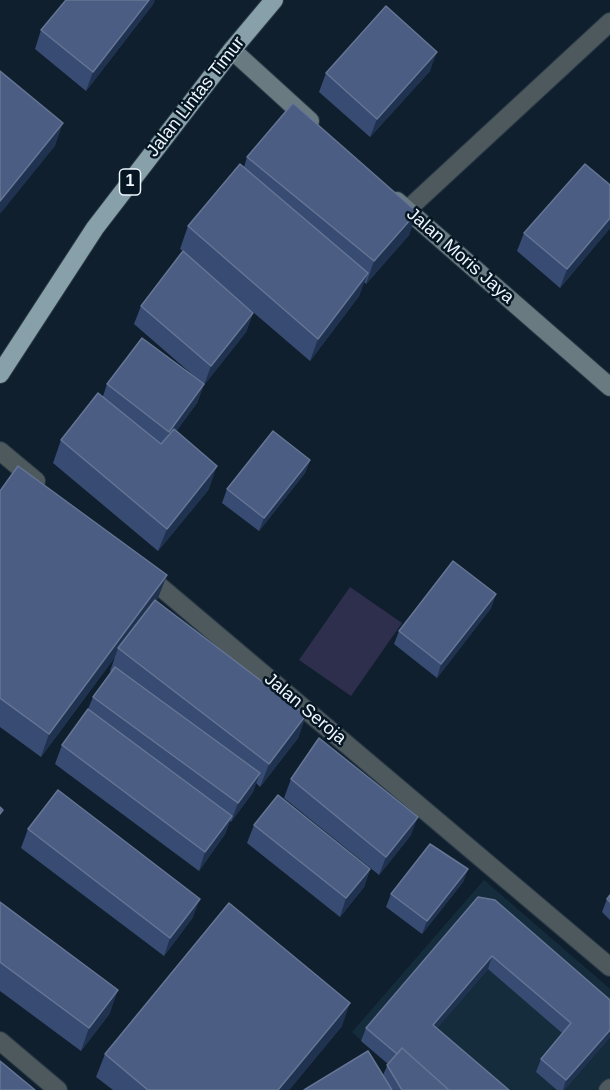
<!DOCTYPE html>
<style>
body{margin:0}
canvas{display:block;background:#0f1f2d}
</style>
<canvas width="610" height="1090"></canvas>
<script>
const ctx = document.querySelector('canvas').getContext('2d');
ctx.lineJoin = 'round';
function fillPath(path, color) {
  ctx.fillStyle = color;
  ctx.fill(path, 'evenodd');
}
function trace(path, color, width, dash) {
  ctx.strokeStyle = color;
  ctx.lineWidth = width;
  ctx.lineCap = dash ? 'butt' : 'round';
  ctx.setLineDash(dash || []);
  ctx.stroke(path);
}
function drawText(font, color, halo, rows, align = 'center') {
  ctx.font = font + ' Helvetica,sans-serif';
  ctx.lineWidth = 5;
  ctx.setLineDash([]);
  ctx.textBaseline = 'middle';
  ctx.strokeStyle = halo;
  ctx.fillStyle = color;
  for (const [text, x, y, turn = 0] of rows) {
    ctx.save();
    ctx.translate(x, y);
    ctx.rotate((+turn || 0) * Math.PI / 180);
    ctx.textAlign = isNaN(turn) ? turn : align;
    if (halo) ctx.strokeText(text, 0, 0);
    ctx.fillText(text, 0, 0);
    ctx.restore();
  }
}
const built = new Path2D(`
 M484 880 610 989V1088L608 1090H417L352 1032Z`);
const green = new Path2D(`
 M350 587 402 623 351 696 299 660Z`);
const minor = new Path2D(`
 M407 210 610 22
 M0 451 36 481
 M144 573 610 967
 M608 1090 610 1088`);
const tertiary = new Path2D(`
 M0 1041 58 1090`);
const secondary = new Path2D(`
 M232 50 310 121
 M397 201 610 387`);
const trunk = new Path2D(`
 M0 374 95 228 232 50 274 0`);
const wall = new Path2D(`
 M154 3 86 91 35 49 41 30Z
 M430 71 370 137 319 92 326 73Z
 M247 157 417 212 409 235 366 284 364 282 359 296 310 361 204 270 253 313 246 332 204 385V384L197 403 176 431 209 489 158 551 53 463 61 440 103 396 107 384 202 383 134 324 141 306 183 251 180 249 188 226 244 167Z
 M610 185V228L560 288 517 251 524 233Z
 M310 460 305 473 259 531 222 503 227 489Z
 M0 491 158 598 156 601 306 715 298 738 260 787 256 783 253 792 231 822 230 821 225 834 199 871 55 764 62 745 88 709 93 697 111 672 110 671 115 657 41 757 0 727Z
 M496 594 491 608 437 678 394 644 399 631Z
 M291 779 411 835 379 875 284 798Z
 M254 825 370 869 364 887 340 917 247 843Z
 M28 829 193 917 164 956 21 848Z
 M468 869 463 882 422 934 386 907 391 894Z
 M610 895V920L602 912 607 899Z
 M478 897 610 1000V1037L564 1090H557L536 1072 541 1059 562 1033 488 969 437 1028 509 1090H304L383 1075 388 1064 361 1041 366 1028Z
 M0 902 110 1013 81 1051 0 991Z
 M342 1026 289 1090H113L96 1077 105 1054Z`);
const shadedWall = new Path2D(`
 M149 0H155L154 3 86 91 93 72Z
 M437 52 430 71 370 137 377 119Z
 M63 123 55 146 0 214V201Z
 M417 212 409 235 366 284 374 261Z
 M610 218V228L560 288 567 269Z
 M368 273 359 296 310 361 318 339Z
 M253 313 246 332 204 385 211 366Z
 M204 384 197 403 162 451 169 432Z
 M310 460 305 473 259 531 264 518Z
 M217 466 209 489 158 551 167 529Z
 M167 575 158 598 120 650 118 648 115 657 41 757 49 734Z
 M496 594 491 608 437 678 441 664Z
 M306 715 298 738 260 787 269 764Z
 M260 773 253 792 231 822 238 803Z
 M232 816 225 834 199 871 205 852Z
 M418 817 411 835 379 875 386 857Z
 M370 869 364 887 340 917 346 898Z
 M468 869 463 882 422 934 427 921Z
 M200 899 193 917 164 956 170 938Z
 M492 956 488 969 429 1038 433 1025Z
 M118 990 110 1013 81 1051 89 1028Z
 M350 1003 342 1026 289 1090H278Z
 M610 1030V1037L564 1090H563L566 1080Z`);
const building = new Path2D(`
 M66 0H149L93 72 41 30Z
 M386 6 437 52 377 119 326 73Z
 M0 71 63 123 0 201Z
 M293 103 417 212 374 261 247 157Z
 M240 164 368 273 318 339 188 226Z
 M585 164 610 185V218L567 269 524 233Z
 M183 251 253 313 211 366 141 306Z
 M142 338 204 384 169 432 107 384Z
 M98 393 161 444 174 429 217 466 167 529 61 440Z
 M273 431 310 460 264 518 227 489Z
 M18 466 167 575 49 734 0 698V491Z
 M453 561 496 594 441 664 399 631Z
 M155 600 306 715 269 764 118 648Z
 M115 667 260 773 238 803 93 697Z
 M88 709 232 816 205 852 62 745Z
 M319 738 418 817 386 857 291 779Z
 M58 790 200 899 170 938 28 829Z
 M278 795 370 869 346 898 254 825Z
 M0 807 3 810 0 814Z
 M430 844 468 869 427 921 391 894Z
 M610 895V902L607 899Z
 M478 897 495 900 610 1000V1030L566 1080 541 1059 571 1023 492 956 433 1025 509 1090H449L402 1048 397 1054 366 1028Z
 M0 902 118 990 89 1028 0 962Z
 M229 903 350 1003 278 1090H148L105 1054Z
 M402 1048 449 1090H402L387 1065Z
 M368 1051 392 1090H304Z
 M0 1061 35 1090H0Z`);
const shields = [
 [130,182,21]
];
const shieldNames = [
 ["1",130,182]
];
const streetNames = [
 ["Jalan Lintas Timur",196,97,-52],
 ["Jalan Moris Jaya",460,256,41],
 ["Jalan Seroja",305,709,40]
];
fillPath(built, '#152c3d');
fillPath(green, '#2e2e4d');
trace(minor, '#2a3946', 20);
trace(tertiary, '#2a3946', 20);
trace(secondary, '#2a3946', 20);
trace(trunk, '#2a3946', 20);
trace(minor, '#4e595d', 18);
trace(tertiary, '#4e595d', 18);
trace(secondary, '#697a81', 18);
trace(trunk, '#87a0aa', 18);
fillPath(wall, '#384b72');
fillPath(shadedWall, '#1f3250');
fillPath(building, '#4b5d82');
trace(building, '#657595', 1.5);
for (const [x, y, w] of shields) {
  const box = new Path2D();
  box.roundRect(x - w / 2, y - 13, w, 26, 4.5);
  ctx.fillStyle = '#061623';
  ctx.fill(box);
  trace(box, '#eef6fe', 1.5);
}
drawText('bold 16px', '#eef6fe', null, shieldNames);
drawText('18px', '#eef6fe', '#061623', streetNames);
</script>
